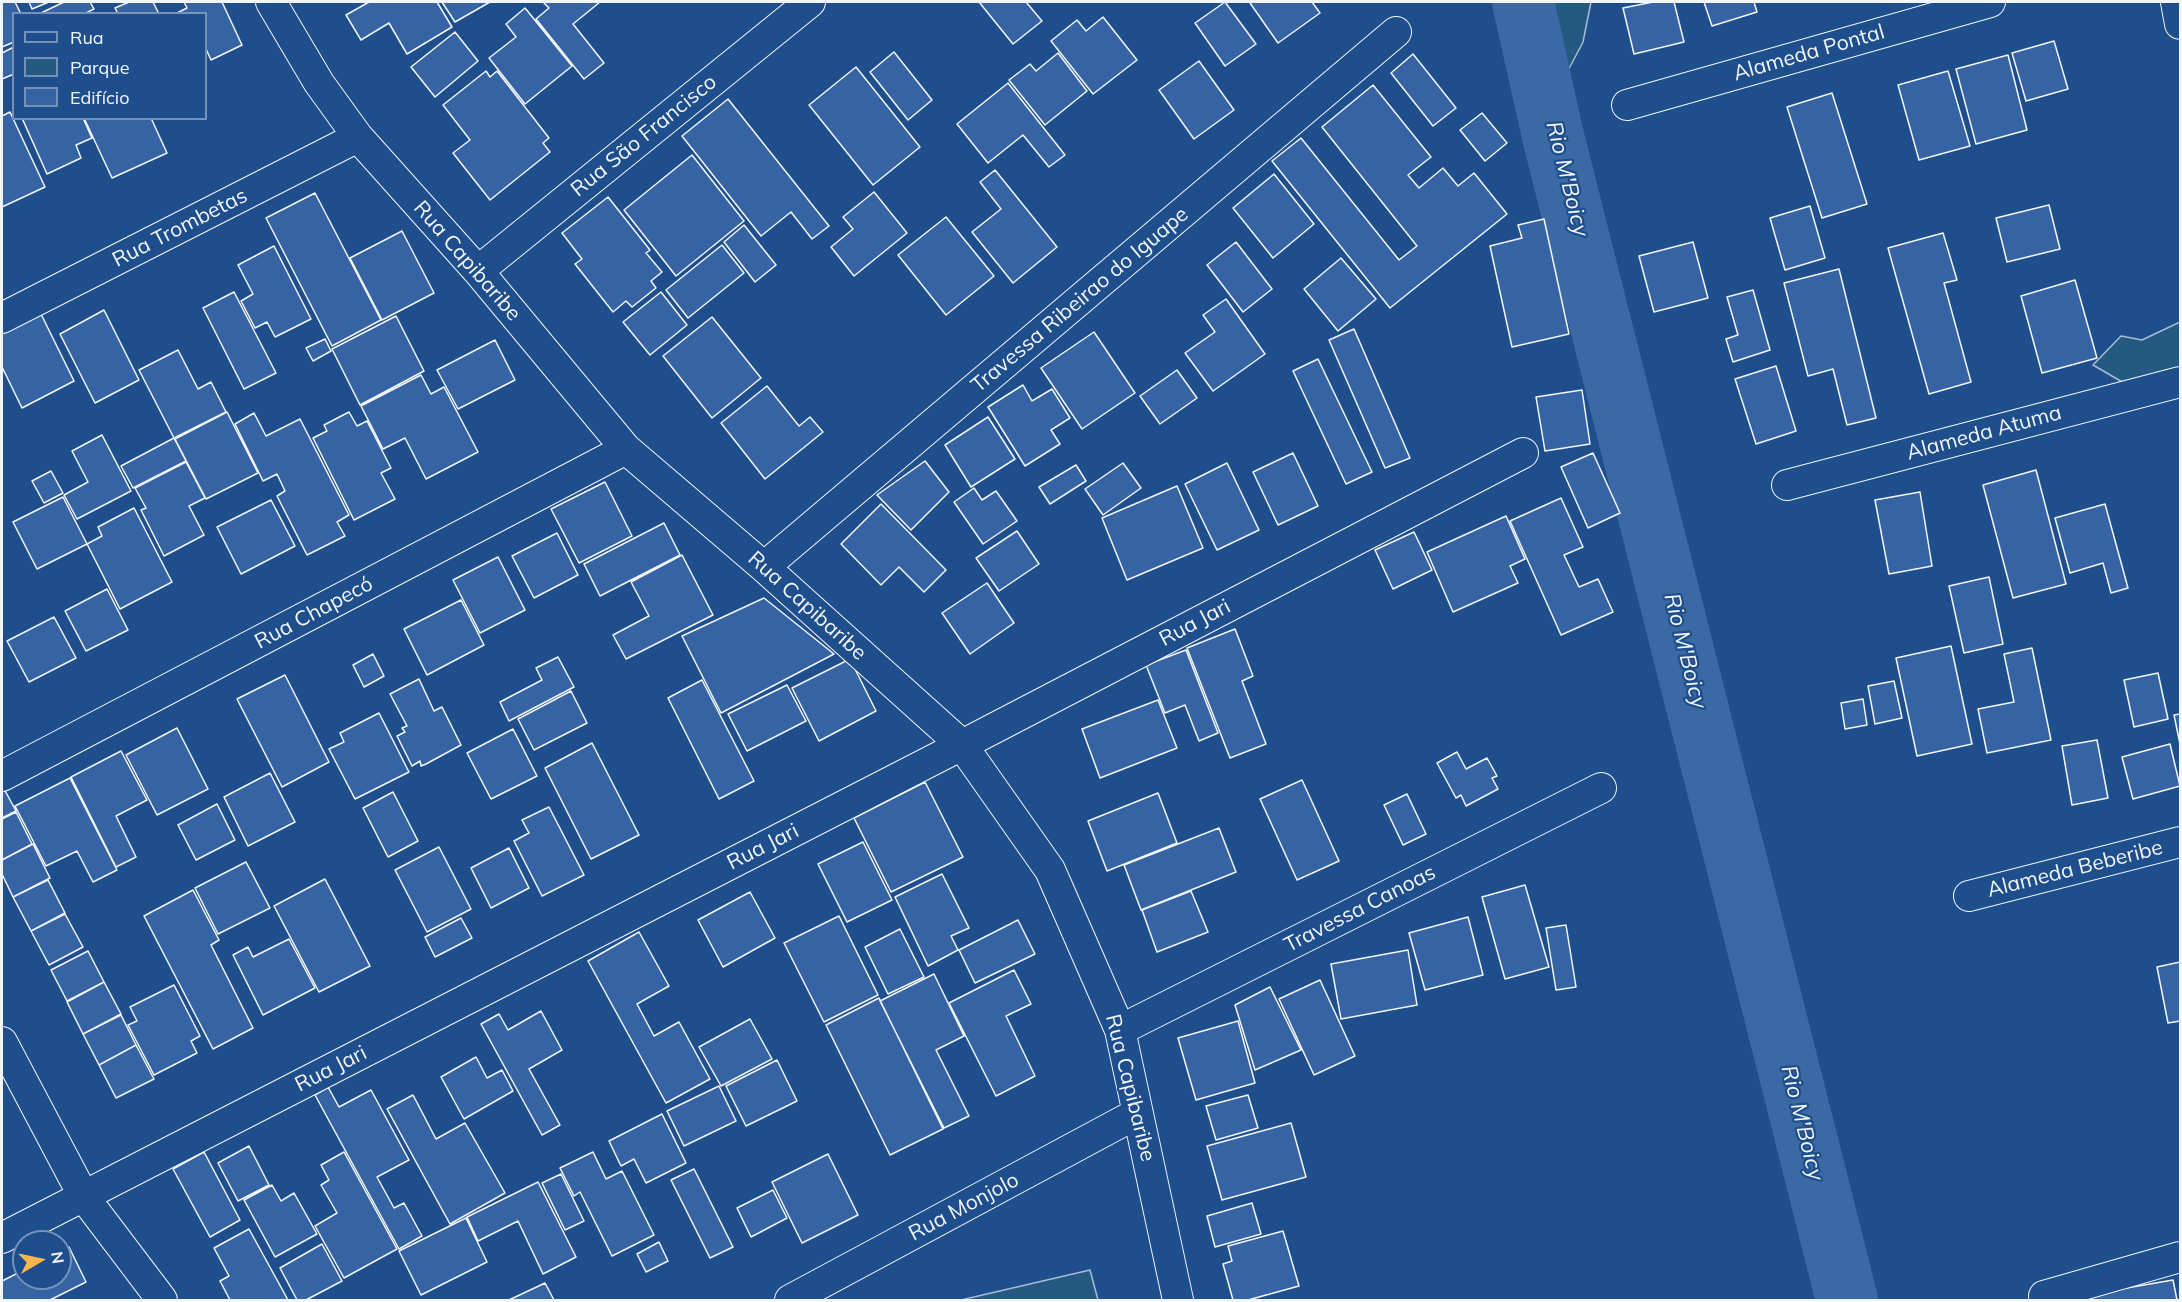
<!DOCTYPE html>
<meta charset="utf-8">
<style>
body{margin:0}
#map{position:relative;width:2182px;height:1302px;overflow:hidden;background:#1f4e8c;font-family:Mulish,sans-serif}
canvas{display:block}
.frame{position:absolute;inset:0;border:3px solid #f2f6ff;pointer-events:none}
.legend{position:absolute;left:12px;top:12px;width:195px;height:108px;box-sizing:border-box;background:#1f4e8c;border:2px solid #7391ba;margin:0;padding:8px 10px;list-style:none;font-size:18px;color:#f2f6ff}
.legend li{display:flex;align-items:center;gap:12px;height:30px}
.legend b{width:30px;border:2px solid #7391ba}
.north{position:absolute;left:12px;top:1230px;width:60px;height:60px;box-sizing:border-box;background:#1f4e8c;border:2px solid #7391ba;border-radius:50%;rotate:81deg;font-size:16px;font-weight:700;line-height:24px;text-align:center;color:#f2f6ff}
.north::after{content:'';display:block;margin:auto;width:21px;height:27px;background:#ffb74d;clip-path:polygon(50% 0,100% 100%,50% 72%,0 100%)}
</style>
<div id="map">
<canvas width="2182" height="1302"></canvas>
<div class="frame"></div>
<ul class="legend">
<li><b style="height:8px;background:#1f4e8c"></b>Rua</li>
<li><b style="height:16px;background:#245a82"></b>Parque</li>
<li><b style="height:16px;background:#3563a3"></b>Edifício</li>
</ul>
<div class="north">N</div>
</div>
<script>
const ctx = document.querySelector('canvas').getContext('2d');
ctx.lineJoin = 'round';
function fillPath(path, color) {
  ctx.fillStyle = color;
  ctx.fill(path, 'evenodd');
}
function trace(path, color, width, dash) {
  ctx.strokeStyle = color;
  ctx.lineWidth = width;
  ctx.lineCap = dash ? 'butt' : 'round';
  ctx.setLineDash(dash || []);
  ctx.stroke(path);
}
function drawText(font, color, halo, rows, align = 'center') {
  ctx.font = font + ' Mulish,sans-serif';
  ctx.lineWidth = 4.5;
  ctx.setLineDash([]);
  ctx.textBaseline = 'middle';
  ctx.strokeStyle = halo;
  ctx.fillStyle = color;
  for (const [text, x, y, turn = 0] of rows) {
    ctx.save();
    ctx.translate(x, y);
    ctx.rotate((+turn || 0) * Math.PI / 180);
    ctx.textAlign = isNaN(turn) ? turn : align;
    if (halo) ctx.strokeText(text, 0, 0);
    ctx.fillText(text, 0, 0);
    ctx.restore();
  }
}
const green = new Path2D(`
 M1498 2H1591L1583 42 1563 80H1520Z
 M2180 320V374L2124 383 2093 365 2121 336 2142 340 2180 322Z
 M1090 1270 1098 1300H961Z`);
const river = new Path2D(`
 M1523 2 1553 136 1847 1300`);
const building = new Path2D(`
 M2 2H15L21 14H14V42L2 47Z
 M29 2H49L32 9Z
 M64 2H90L94 9 84 14H39Z
 M129 2H153L159 14H118L115 8Z
 M184 2H222L242 45 211 60 206 49V14H175L187 8Z
 M369 2H437L452 27 407 54 389 23 361 40 346 15Z
 M442 2H490L455 22Z
 M543 2H600L573 24 604 63 584 79 536 19 549 8Z
 M979 2H1026L1042 21 1013 44Z
 M1225 2 1256 44 1225 66 1195 23Z
 M1252 2H1312L1320 13 1278 43 1250 3Z
 M1653 2H1674L1684 42 1634 54 1623 8Z
 M1704 2H1754L1757 12 1712 26Z
 M525 8 572 66 525 104 489 58 516 37 506 24Z
 M1103 17 1137 60 1093 94 1051 41 1077 20 1086 31Z
 M455 32 478 61 435 97 411 67Z
 M2054 41 2068 89 2026 101 2012 53Z
 M14 47V74L2 79V53Z
 M894 52 932 100 908 120 870 72Z
 M1058 53 1087 91 1045 125 1009 80 1030 64 1036 71Z
 M1413 54 1456 108 1433 126 1391 73Z
 M2008 55 2027 130 1976 144 1956 69Z
 M1199 61 1234 110 1194 139 1159 90Z
 M856 67 920 147 873 185 809 105Z
 M486 71 490 77 497 71 549 138 543 143 550 152 490 200 453 153 470 140 443 105Z
 M1948 71 1970 146 1919 160 1898 85Z
 M1008 83 1065 155 1049 167 1023 135 988 163 957 124Z
 M1373 85 1431 157 1408 175 1419 188 1443 168 1458 186 1474 173 1507 214 1390 308 1272 161 1301 138 1399 260 1417 246 1322 127Z
 M1832 93 1867 204 1822 218 1787 107Z
 M728 99 829 226 812 239 791 212 761 236 682 136Z
 M10 112 45 187 2 207V116Z
 M1482 113 1507 143 1485 161 1460 130Z
 M22 118H83L92 138 76 145 81 158 47 174Z
 M84 118H151L167 153 112 178Z
 M692 155 744 221 676 276 624 210Z
 M995 170 1057 247 1013 283 972 232 1001 209 980 182Z
 M1274 174 1314 224 1273 258 1233 208Z
 M874 192 907 233 854 276 831 247 853 229 843 217Z
 M315 193 381 320 332 346 266 218Z
 M608 197 650 250 646 253 662 272 651 281 656 288 632 307 626 301 613 312 575 264 582 259 562 233Z
 M2049 205 2060 249 2007 262 1996 218Z
 M1810 206 1825 258 1785 270 1770 218Z
 M946 217 994 276 946 315 898 255Z
 M1544 219 1569 334 1512 347 1490 246 1522 238 1518 225Z
 M744 225 776 265 755 282 724 242Z
 M402 231 434 293 382 320 350 258Z
 M1943 233 1957 280 1944 283 1971 382 1929 394 1888 248Z
 M1236 242 1272 289 1243 312 1207 265Z
 M1693 242 1708 298 1654 312 1639 256Z
 M722 245 744 273 688 318 666 290Z
 M274 246 311 319 275 337 267 322 255 328 241 301 253 294 238 265Z
 M1341 258 1376 299 1338 331 1304 289Z
 M1839 269 1876 418 1847 425 1833 369 1808 376 1784 283Z
 M2075 280 2097 358 2042 373 2021 296Z
 M1753 290 1770 350 1733 362 1726 339 1738 335 1727 297Z
 M234 292 276 373 244 389 203 308Z
 M661 292 687 325 650 355 623 322Z
 M1226 299 1265 354 1213 391 1185 353 1215 332 1203 315Z
 M104 310 139 380 95 403 60 334Z
 M41 314 74 381 22 408 2 367V334Z
 M396 316 424 371 360 405 332 349Z
 M712 317 761 378 712 418 663 356Z
 M1354 329 1410 458 1385 468 1329 340Z
 M1094 332 1135 393 1082 429 1041 368Z
 M325 339 331 351 313 361 306 348Z
 M495 340 515 380 458 409 437 370Z
 M178 350 198 389 211 382 226 412 174 438 139 370Z
 M1318 359 1372 472 1346 484 1293 371Z
 M1776 366 1796 431 1756 444 1735 379Z
 M1177 370 1197 398 1160 424 1140 396Z
 M421 375 431 394 444 387 478 452 426 479 405 438 383 449 361 406Z
 M1023 385 1032 401 1052 389 1070 418 1051 430 1060 444 1025 466 988 407Z
 M767 386 799 426 810 417 823 432 765 479 721 423Z
 M1582 390 1590 444 1545 451 1536 397Z
 M227 412 258 473 206 499 175 439Z
 M349 412 357 426 367 421 391 468 381 473 395 499 354 520 313 438 327 431 324 425Z
 M254 413 266 436 300 419 349 515 337 522 345 536 307 555 277 496 285 491 277 474 263 481 235 424Z
 M988 417 1015 459 971 487 945 445Z
 M102 435 131 491 77 519 64 495 88 482 72 451Z
 M174 438 186 461 133 488 121 466Z
 M1293 453 1318 506 1278 525 1253 472Z
 M1593 453 1620 513 1588 528 1561 467Z
 M925 461 949 492 911 530 877 495Z
 M186 462 205 498 189 506 204 535 164 556 141 510 146 508 135 488Z
 M1123 463 1141 488 1103 515 1085 489Z
 M1227 463 1259 530 1217 550 1185 484Z
 M1076 465 1086 481 1050 504 1039 487Z
 M2036 470 2066 584 2013 598 1983 485Z
 M51 471 63 493 44 503 32 481Z
 M605 482 632 536 579 563 551 509Z
 M1177 486 1203 548 1127 580 1102 518Z
 M974 488 982 500 996 491 1017 521 983 544 954 502Z
 M1920 492 1932 566 1889 574 1875 500Z
 M63 497 87 544 37 569 13 522Z
 M1561 498 1583 547 1564 555 1579 587 1598 579 1613 612 1561 635 1510 521Z
 M271 500 295 546 241 574 217 527Z
 M881 504 946 570 924 592 899 567 881 585 841 544Z
 M2105 504 2128 588 2111 593 2103 563 2070 573 2055 518Z
 M134 508 172 582 120 609 87 544 102 536 98 527Z
 M1506 516 1525 559 1510 566 1518 583 1453 612 1427 552Z
 M664 523 680 555 600 596 584 564Z
 M1017 531 1039 564 999 591 976 558Z
 M1414 532 1432 570 1393 589 1375 550Z
 M557 533 578 575 534 598 512 556Z
 M682 555 713 615 626 659 613 635 649 616 631 582Z
 M498 557 525 610 480 633 453 580Z
 M1989 577 2003 644 1964 653 1949 586Z
 M987 583 1014 623 970 654 942 613Z
 M107 589 128 630 86 651 65 611Z
 M764 598 834 654 721 713 682 636Z
 M461 600 484 645 427 675 404 629Z
 M54 617 76 658 29 682 7 641Z
 M1235 629 1253 676 1242 681 1266 744 1230 758 1187 648Z
 M1951 646 1972 744 1917 756 1896 658Z
 M2032 648 2051 740 1987 753 1978 709 2014 702 2004 654Z
 M1186 650 1218 733 1199 741 1185 705 1165 713 1146 665Z
 M373 654 384 676 364 687 353 665Z
 M558 657 574 687 509 721 500 702 542 680 536 668Z
 M850 659 876 711 819 741 792 688Z
 M2158 673 2168 719 2134 727 2124 680Z
 M285 675 329 762 282 787 237 699Z
 M419 679 434 711 442 707 461 745 426 764 421 766 420 761 412 766 397 736 405 732 402 728 407 726 390 694Z
 M702 680 754 781 719 799 668 698Z
 M1894 681 1902 718 1875 724 1868 686Z
 M787 685 806 721 747 751 728 714Z
 M571 691 587 723 534 750 518 719Z
 M1863 699 1867 725 1845 729 1841 703Z
 M1158 700 1177 748 1100 778 1082 729Z
 M379 713 409 772 355 799 329 749 344 742 340 733Z
 M2180 714V744L2174 715Z
 M177 728 208 789 157 815 126 755Z
 M513 729 537 776 491 799 467 753Z
 M2097 740 2108 798 2072 805 2062 746Z
 M592 743 639 835 591 859 545 768Z
 M2170 744 2180 786 2133 799 2122 757Z
 M121 751 147 800 116 816 136 857 116 867 71 777Z
 M1457 752 1466 769 1487 758 1497 776 1492 778 1498 789 1466 806 1461 795 1456 798 1437 763Z
 M270 773 295 822 248 846 224 797Z
 M70 778 117 870 93 882 77 851 46 866 15 806Z
 M1302 780 1339 861 1297 880 1260 799Z
 M925 782 963 857 891 892 854 818Z
 M3 787 16 811 2 818V788Z
 M393 792 418 841 388 857 363 808Z
 M1158 793 1177 843 1107 871 1088 821Z
 M1407 794 1426 834 1403 845 1384 805Z
 M217 804 235 840 196 860 178 825Z
 M549 807 584 875 542 896 514 841 529 833 522 820Z
 M16 812 32 844 2 860V819Z
 M1219 828 1236 872 1141 910 1124 865Z
 M863 842 892 900 847 922 818 864Z
 M33 844 50 878 13 897 2 874V860Z
 M439 847 471 909 427 932 395 870Z
 M509 848 529 888 491 908 471 868Z
 M246 862 270 908 218 934 195 888Z
 M942 874 969 928 951 936 958 950 928 966 895 897Z
 M325 879 370 966 319 992 274 906Z
 M48 880 65 913 31 931 13 897Z
 M1525 885 1549 967 1505 979 1482 897Z
 M193 890 219 940 211 945 253 1028 213 1049 144 916Z
 M1191 891 1208 932 1157 952 1142 910Z
 M750 892 775 938 723 967 698 920Z
 M65 914 83 947 49 965 31 931Z
 M839 916 878 995 824 1022 784 943Z
 M1468 917 1483 975 1425 990 1409 933Z
 M461 918 472 938 435 957 425 937Z
 M1018 920 1035 954 975 983 959 950Z
 M1566 925 1576 987 1556 990 1546 928Z
 M900 929 924 977 888 994 865 947Z
 M639 932 669 986 637 1004 654 1036 679 1022 710 1079 666 1103 588 961Z
 M289 939 315 988 263 1015 233 955 248 947 253 957Z
 M1408 950 1417 1005 1341 1019 1331 964Z
 M88 951 104 982 67 1001 51 970Z
 M2180 962V1021L2168 1023 2157 967Z
 M1014 970 1031 1004 1006 1016 1035 1076 996 1096 949 1003Z
 M934 974 964 1036 936 1050 969 1116 944 1128 880 1001Z
 M1320 980 1355 1056 1314 1075 1279 999Z
 M104 982 121 1014 83 1034 67 1002Z
 M174 985 200 1036 191 1041 197 1053 154 1075 128 1025 137 1021 130 1007Z
 M1270 987 1301 1050 1255 1070 1235 1005Z
 M879 998 943 1129 890 1155 826 1025Z
 M541 1011 562 1050 529 1069 560 1125 542 1135 481 1024 499 1014 508 1030Z
 M121 1015 136 1045 99 1065 83 1034Z
 M750 1019 772 1059 721 1086 699 1047Z
 M1238 1021 1255 1083 1196 1100 1178 1038Z
 M136 1045 154 1079 116 1098 99 1065Z
 M476 1057 487 1078 502 1070 513 1091 464 1119 441 1077Z
 M777 1060 797 1101 746 1126 726 1086Z
 M719 1086 736 1121 684 1146 667 1111Z
 M328 1087 339 1107 371 1090 409 1160 377 1177 394 1208 404 1203 422 1236 399 1249 315 1095Z
 M413 1095 436 1139 465 1123 505 1193 450 1224 387 1109Z
 M1248 1095 1258 1128 1216 1140 1206 1106Z
 M662 1114 686 1163 646 1183 634 1159 621 1166 609 1141Z
 M1291 1123 1306 1177 1222 1200 1207 1146Z
 M249 1146 269 1185 238 1201 218 1163Z
 M204 1152 240 1220 210 1237 173 1169Z
 M344 1152 397 1249 344 1278 315 1226 337 1213 321 1185 329 1180 321 1165Z
 M593 1152 606 1179 622 1171 654 1235 612 1256 580 1192 574 1196 560 1168Z
 M828 1154 858 1215 802 1243 772 1182Z
 M694 1169 733 1247 710 1258 671 1180Z
 M561 1174 584 1221 565 1230 542 1183Z
 M538 1182 576 1257 543 1274 518 1221 478 1241 467 1217Z
 M272 1185 281 1201 294 1193 317 1234 275 1257 244 1200Z
 M773 1190 787 1218 751 1237 737 1208Z
 M1252 1203 1261 1234 1215 1247 1207 1216Z
 M466 1218 487 1262 421 1295 399 1251Z
 M249 1229 288 1300H230L220 1281 229 1276 214 1248Z
 M1283 1231 1299 1286 1248 1300H1233L1223 1264 1232 1261 1228 1246Z
 M659 1242 668 1261 646 1272 637 1254Z
 M322 1244 342 1281 306 1300H297L280 1268Z
 M69 1247 86 1282 50 1300H2V1281L24 1270V1278H60V1252Z
 M2173 1280 2177 1300H2086V1295Z
 M545 1283 554 1300H509Z`);
const street = new Path2D(`
 M271 2 319 83 358 137 478 271 626 449 764 567 962 745 1050 870 1120 1030 1178 1300
 M2176 2 2180 24
 M1627 105 1990 2
 M478 271 810 2
 M2 318 358 137
 M1787 485 2180 382
 M764 567 1396 32
 M2 776 626 449
 M1969 896 2180 842
 M1120 1030 1601 788
 M2 1042 84 1197 162 1300
 M2 1238 962 745 1523 453
 M2044 1296 2180 1257
 M790 1300 1138 1113`);
const streetNames = [
 ["Alameda Pontal",1809,53,-16],
 ["Rua São Francisco",644,136,-39],
 ["Rua Trombetas",180,228,-27],
 ["Rua Capibaribe",467,261,49],
 ["Travessa Ribeirao do Iguape",1080,300,-40],
 ["Alameda Atuma",1984,433,-15],
 ["Rua Capibaribe",807,606,42],
 ["Rua Chapecó",314,613,-28],
 ["Rua Jari",1195,623,-28],
 ["Rua Jari",763,847,-27],
 ["Alameda Beberibe",2075,869,-14],
 ["Travessa Canoas",1360,909,-27],
 ["Rua Jari",331,1069,-27],
 ["Rua Capibaribe",1130,1088,76],
 ["Rua Monjolo",964,1207,-28]
];
const waterNames = [
 ["Rio M'Boicy",1567,179,76],
 ["Rio M'Boicy",1685,651,76],
 ["Rio M'Boicy",1802,1123,76]
];
fillPath(green, '#245a82');
trace(green, '#a8bbd7', 1.5);
trace(river, '#3b69a3', 62);
fillPath(building, '#3563a3');
trace(building, '#f2f6ff', 1.5);
trace(street, '#f2f6ff', 32);
trace(street, '#1f4e8c', 30);
drawText('21px', '#f2f6ff', '#1f4e8c', streetNames);
drawText('italic 22px', '#f2f6ff', '#1f4e8c', waterNames);
</script>
